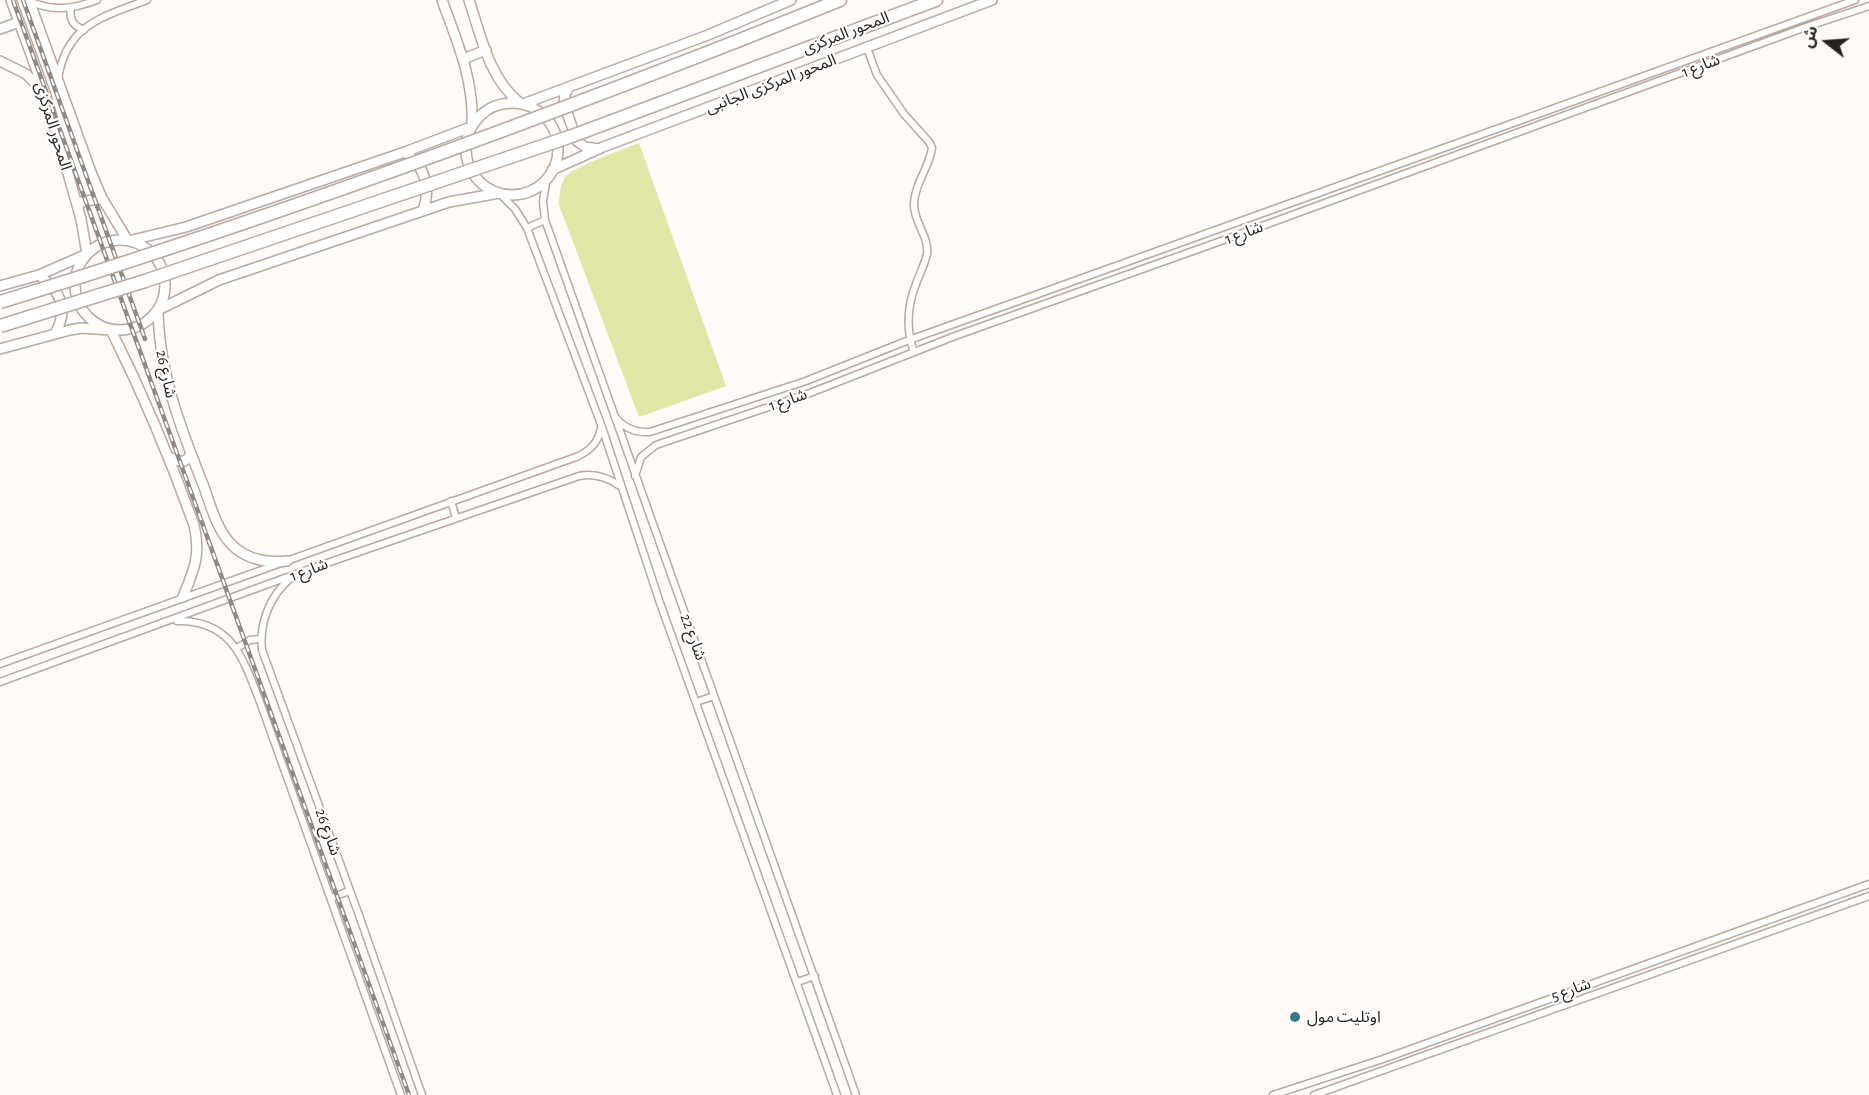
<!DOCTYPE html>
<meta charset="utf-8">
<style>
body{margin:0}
#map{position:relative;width:1869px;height:1095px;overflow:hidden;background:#fefaf8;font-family:"Alegreya Sans","Noto Sans Arabic",sans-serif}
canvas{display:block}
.north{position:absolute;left:1797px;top:12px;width:60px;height:60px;-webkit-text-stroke:4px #fff;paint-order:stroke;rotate:287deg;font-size:16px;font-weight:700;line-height:24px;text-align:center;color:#28221e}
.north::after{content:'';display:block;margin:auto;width:21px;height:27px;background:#28221e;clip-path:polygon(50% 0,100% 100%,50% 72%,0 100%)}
</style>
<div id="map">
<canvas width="1869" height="1095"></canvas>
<div class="north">ش</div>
</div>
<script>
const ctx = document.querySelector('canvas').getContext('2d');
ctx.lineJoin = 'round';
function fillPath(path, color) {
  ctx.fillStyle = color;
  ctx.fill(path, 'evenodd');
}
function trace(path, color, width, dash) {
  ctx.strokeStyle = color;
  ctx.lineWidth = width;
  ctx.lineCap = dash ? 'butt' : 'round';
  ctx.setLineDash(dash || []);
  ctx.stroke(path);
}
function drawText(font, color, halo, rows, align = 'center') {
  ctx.font = font + ' "Alegreya Sans","Noto Sans Arabic",sans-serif';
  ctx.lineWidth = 4.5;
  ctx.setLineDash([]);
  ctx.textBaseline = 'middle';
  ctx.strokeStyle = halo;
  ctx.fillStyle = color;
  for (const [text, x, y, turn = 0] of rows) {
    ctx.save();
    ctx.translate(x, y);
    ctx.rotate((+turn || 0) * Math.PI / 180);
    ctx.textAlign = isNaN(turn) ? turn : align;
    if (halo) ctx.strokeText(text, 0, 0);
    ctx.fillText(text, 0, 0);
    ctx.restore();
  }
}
const green = new Path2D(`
 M639 143 726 386 639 417 559 205C559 195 560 186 565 177 573 167 624 149 639 143Z`);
const street = new Path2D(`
 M29 1C53 12 73 9 97 0
 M71 8C69 19 73 26 84 30
 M867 48 877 75 904 114 930 143 932 148C929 168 914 185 914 205 914 223 929 236 927 254 925 264 919 275 916 284 907 306 906 331 914 352
 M58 79C66 25 102 17 147 0
 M547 177 543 201 545 220 856 1095
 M499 193 515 209 527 228 602 427 660 603 837 1095
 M527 228 545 220
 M615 417C624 428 635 433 650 432L806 381 909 340 1038 294 1855 0
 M635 476 641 457 656 445 810 393 955 336 1221 241 1806 27 1869 6
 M451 501 456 518
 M291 578C270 595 259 623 262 650L360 918 422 1095
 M177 621C232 620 243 658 260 702L401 1095
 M237 648 250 640 260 639
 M0 664 576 457C590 451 598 443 601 428
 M0 682 304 571 579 476C594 473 607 477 620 486
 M696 702 714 696
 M331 898 349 891
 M797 982 815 976
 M1273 1095 1383 1059 1869 884
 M1314 1095 1869 896`);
const secondary = new Path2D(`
 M29 0 92 175 102 198 128 241 186 227 405 152 471 127
 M442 0C457 42 474 79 472 125
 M469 0C481 36 489 79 521 104
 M0 29 19 22
 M463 59 486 50
 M0 61 26 74 42 90
 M569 87 565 94 564 104 577 141 585 147 599 149
 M466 149a46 46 0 1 1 92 0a46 46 0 1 1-92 0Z
 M523 104 708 35 791 0
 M405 152C425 167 431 187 423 211
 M552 170 603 147 992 0
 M77 203 102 198
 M75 285a45 45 0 1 1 90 0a45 45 0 1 1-90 0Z
 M39 275C61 292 69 308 55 334
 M0 286 39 275 87 254 81 219 45 93 11 0
 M0 349 70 330 81 328 111 330C143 394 170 458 194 525 201 555 194 570 183 597
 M169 457 182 462 189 458 190 454
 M287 561C267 563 247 560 232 545 217 530 211 507 204 487 181 429 159 373 158 310L219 280 449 202 499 193`);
const highway = new Path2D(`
 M745 38 840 0
 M757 67 936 0`);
const rail = new Path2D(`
 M13 0 409 1095
 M23 0 145 339`);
const highwayBridge = new Path2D(`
 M0 302C252 225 500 134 745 38
 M0 326 145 281 572 136 757 67`);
const markers = [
 [1295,1017,6,"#38748c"]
];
const streetNames = [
 ["المحور المركزى",846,33,-21],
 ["شارع 1",1701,66,-21],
 ["المحور المركزى الجانبى",771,84,-21],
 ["المحور المركزى",53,126,73],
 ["شارع 1",1244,233,-20],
 ["شارع 26",166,374,78],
 ["شارع 1",788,400,-19],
 ["شارع 1",309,570,-20],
 ["شارع 22",693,637,70],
 ["شارع 26",328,832,70],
 ["شارع 5",1571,990,-20]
];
const poiNames = [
 ["اوتليت مول",1307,1017]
];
fillPath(green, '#e2e7a8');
trace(street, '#b9a9a0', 9);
trace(secondary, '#b9a9a0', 12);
trace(highway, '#b9a9a0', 15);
trace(street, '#fff', 6);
trace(secondary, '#fff', 9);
trace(highway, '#fff', 12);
trace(rail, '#8f8a87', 4.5);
trace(rail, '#fff', 2, [7]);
trace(highwayBridge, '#b9a9a0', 15, []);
trace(highwayBridge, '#fff', 12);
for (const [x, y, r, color] of markers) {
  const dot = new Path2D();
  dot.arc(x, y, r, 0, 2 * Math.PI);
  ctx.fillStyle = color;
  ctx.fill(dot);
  trace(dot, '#fff', 2);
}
drawText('16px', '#28221e', '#fff', streetNames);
drawText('16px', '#28221e', '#fff', poiNames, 'left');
</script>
